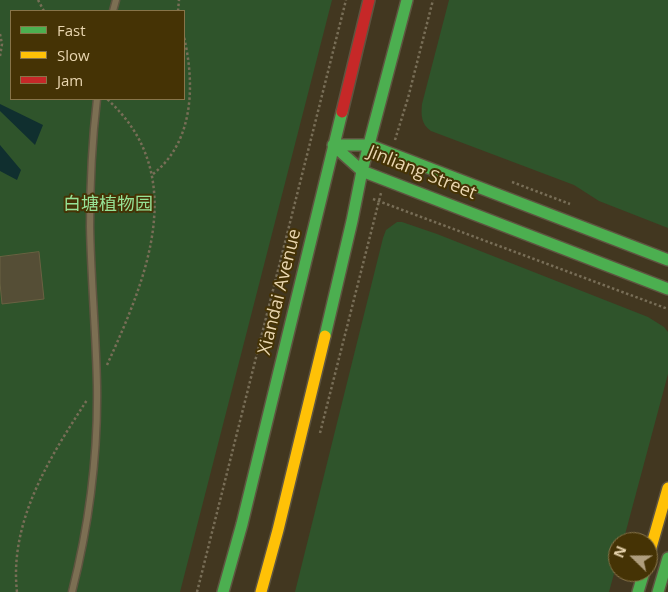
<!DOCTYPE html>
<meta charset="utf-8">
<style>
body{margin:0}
#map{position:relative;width:668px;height:592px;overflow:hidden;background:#423720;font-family:"Open Sans",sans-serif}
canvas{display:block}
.legend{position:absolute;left:10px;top:10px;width:175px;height:90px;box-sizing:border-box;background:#453305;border:1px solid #877449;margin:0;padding:6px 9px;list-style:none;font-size:15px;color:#e9d6b0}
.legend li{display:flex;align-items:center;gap:10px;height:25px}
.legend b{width:25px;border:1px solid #877449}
.north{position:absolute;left:608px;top:532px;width:50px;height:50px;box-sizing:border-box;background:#453305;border:1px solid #877449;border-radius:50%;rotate:292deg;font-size:14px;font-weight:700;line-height:20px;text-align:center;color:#e9d6b0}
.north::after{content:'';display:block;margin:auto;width:18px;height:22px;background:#af9e7e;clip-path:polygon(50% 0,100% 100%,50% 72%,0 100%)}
</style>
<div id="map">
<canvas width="668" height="592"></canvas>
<ul class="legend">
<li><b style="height:6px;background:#4caf50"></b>Fast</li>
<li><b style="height:6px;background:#ffc107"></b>Slow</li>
<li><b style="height:6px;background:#c62828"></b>Jam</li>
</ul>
<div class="north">N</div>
</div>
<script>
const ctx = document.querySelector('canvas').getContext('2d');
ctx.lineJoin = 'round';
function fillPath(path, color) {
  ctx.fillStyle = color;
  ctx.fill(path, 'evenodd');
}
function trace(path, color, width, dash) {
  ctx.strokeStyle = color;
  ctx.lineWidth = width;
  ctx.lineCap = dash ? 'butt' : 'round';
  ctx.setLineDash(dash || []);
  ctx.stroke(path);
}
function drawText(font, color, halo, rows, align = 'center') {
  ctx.font = font + ' "Open Sans","Noto Sans SC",sans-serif';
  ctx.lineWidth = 4;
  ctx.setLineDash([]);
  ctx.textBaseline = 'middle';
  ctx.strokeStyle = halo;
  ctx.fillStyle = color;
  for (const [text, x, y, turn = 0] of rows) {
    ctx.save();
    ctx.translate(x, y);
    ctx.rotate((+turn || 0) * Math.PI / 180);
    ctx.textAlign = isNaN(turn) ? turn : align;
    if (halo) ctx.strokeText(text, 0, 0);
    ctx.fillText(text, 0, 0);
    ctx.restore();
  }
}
const green = new Path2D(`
 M0 0H332L180 592H0ZM11 11H184V99H11Z
 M449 0H668V228L599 201 574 185 431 131C421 124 421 115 422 104Z
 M397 222H402L437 234 648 317 664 327 668 332V374L623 542H618V559L609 592H295L383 238 386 230Z`);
const water = new Path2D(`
 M0 104 43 125 35 145 0 111Z
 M0 145 21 170 17 180 0 171Z`);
const building = new Path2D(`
 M39 252 44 299 2 304 0 283V257Z`);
const path = new Path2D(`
 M38 0 44 11
 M178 11 179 0
 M0 34 2 44 0 56
 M395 140 408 98 433 0
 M153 174C194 142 195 84 184 37
 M512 182 570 204
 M373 199 668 309
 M107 365C146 279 191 175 107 99
 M320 433 381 193
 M17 592C9 521 50 457 87 400
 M197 592 346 0`);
const lane = new Path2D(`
 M113 11 116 0
 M72 592C89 525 98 455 97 386 96 333 91 280 90 227 90 184 92 141 97 99`);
const fast = new Path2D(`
 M333 145 362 171 668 289
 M333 145H369L668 260
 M325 336 352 221 362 171 407 0
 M223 592 242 524 342 112
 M638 592 644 572
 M658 592 668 558`);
const slow = new Path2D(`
 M648 558 668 488
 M261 592 278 530 325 336`);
const jam = new Path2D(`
 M342 112 369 0`);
const streetNames = [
 ["Jinliang Street",422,173,22],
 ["Xiandai Avenue",280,292,-76]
];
const parkNames = [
 ["白塘植物园",108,205]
];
fillPath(green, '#2f542b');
fillPath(water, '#102f2f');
fillPath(building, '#554e36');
trace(building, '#6a6142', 1);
trace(lane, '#5e5440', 9);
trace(fast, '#5e5440', 14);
trace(slow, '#5e5440', 14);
trace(jam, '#5e5440', 14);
trace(path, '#786e57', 2.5, [2.5, 2.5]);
trace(lane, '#7c6f53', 6);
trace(fast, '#4caf50', 11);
trace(slow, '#ffc107', 11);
trace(jam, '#c62828', 11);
drawText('18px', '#e9d6b0', '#453305', streetNames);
drawText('18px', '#96e296', '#453305', parkNames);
</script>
